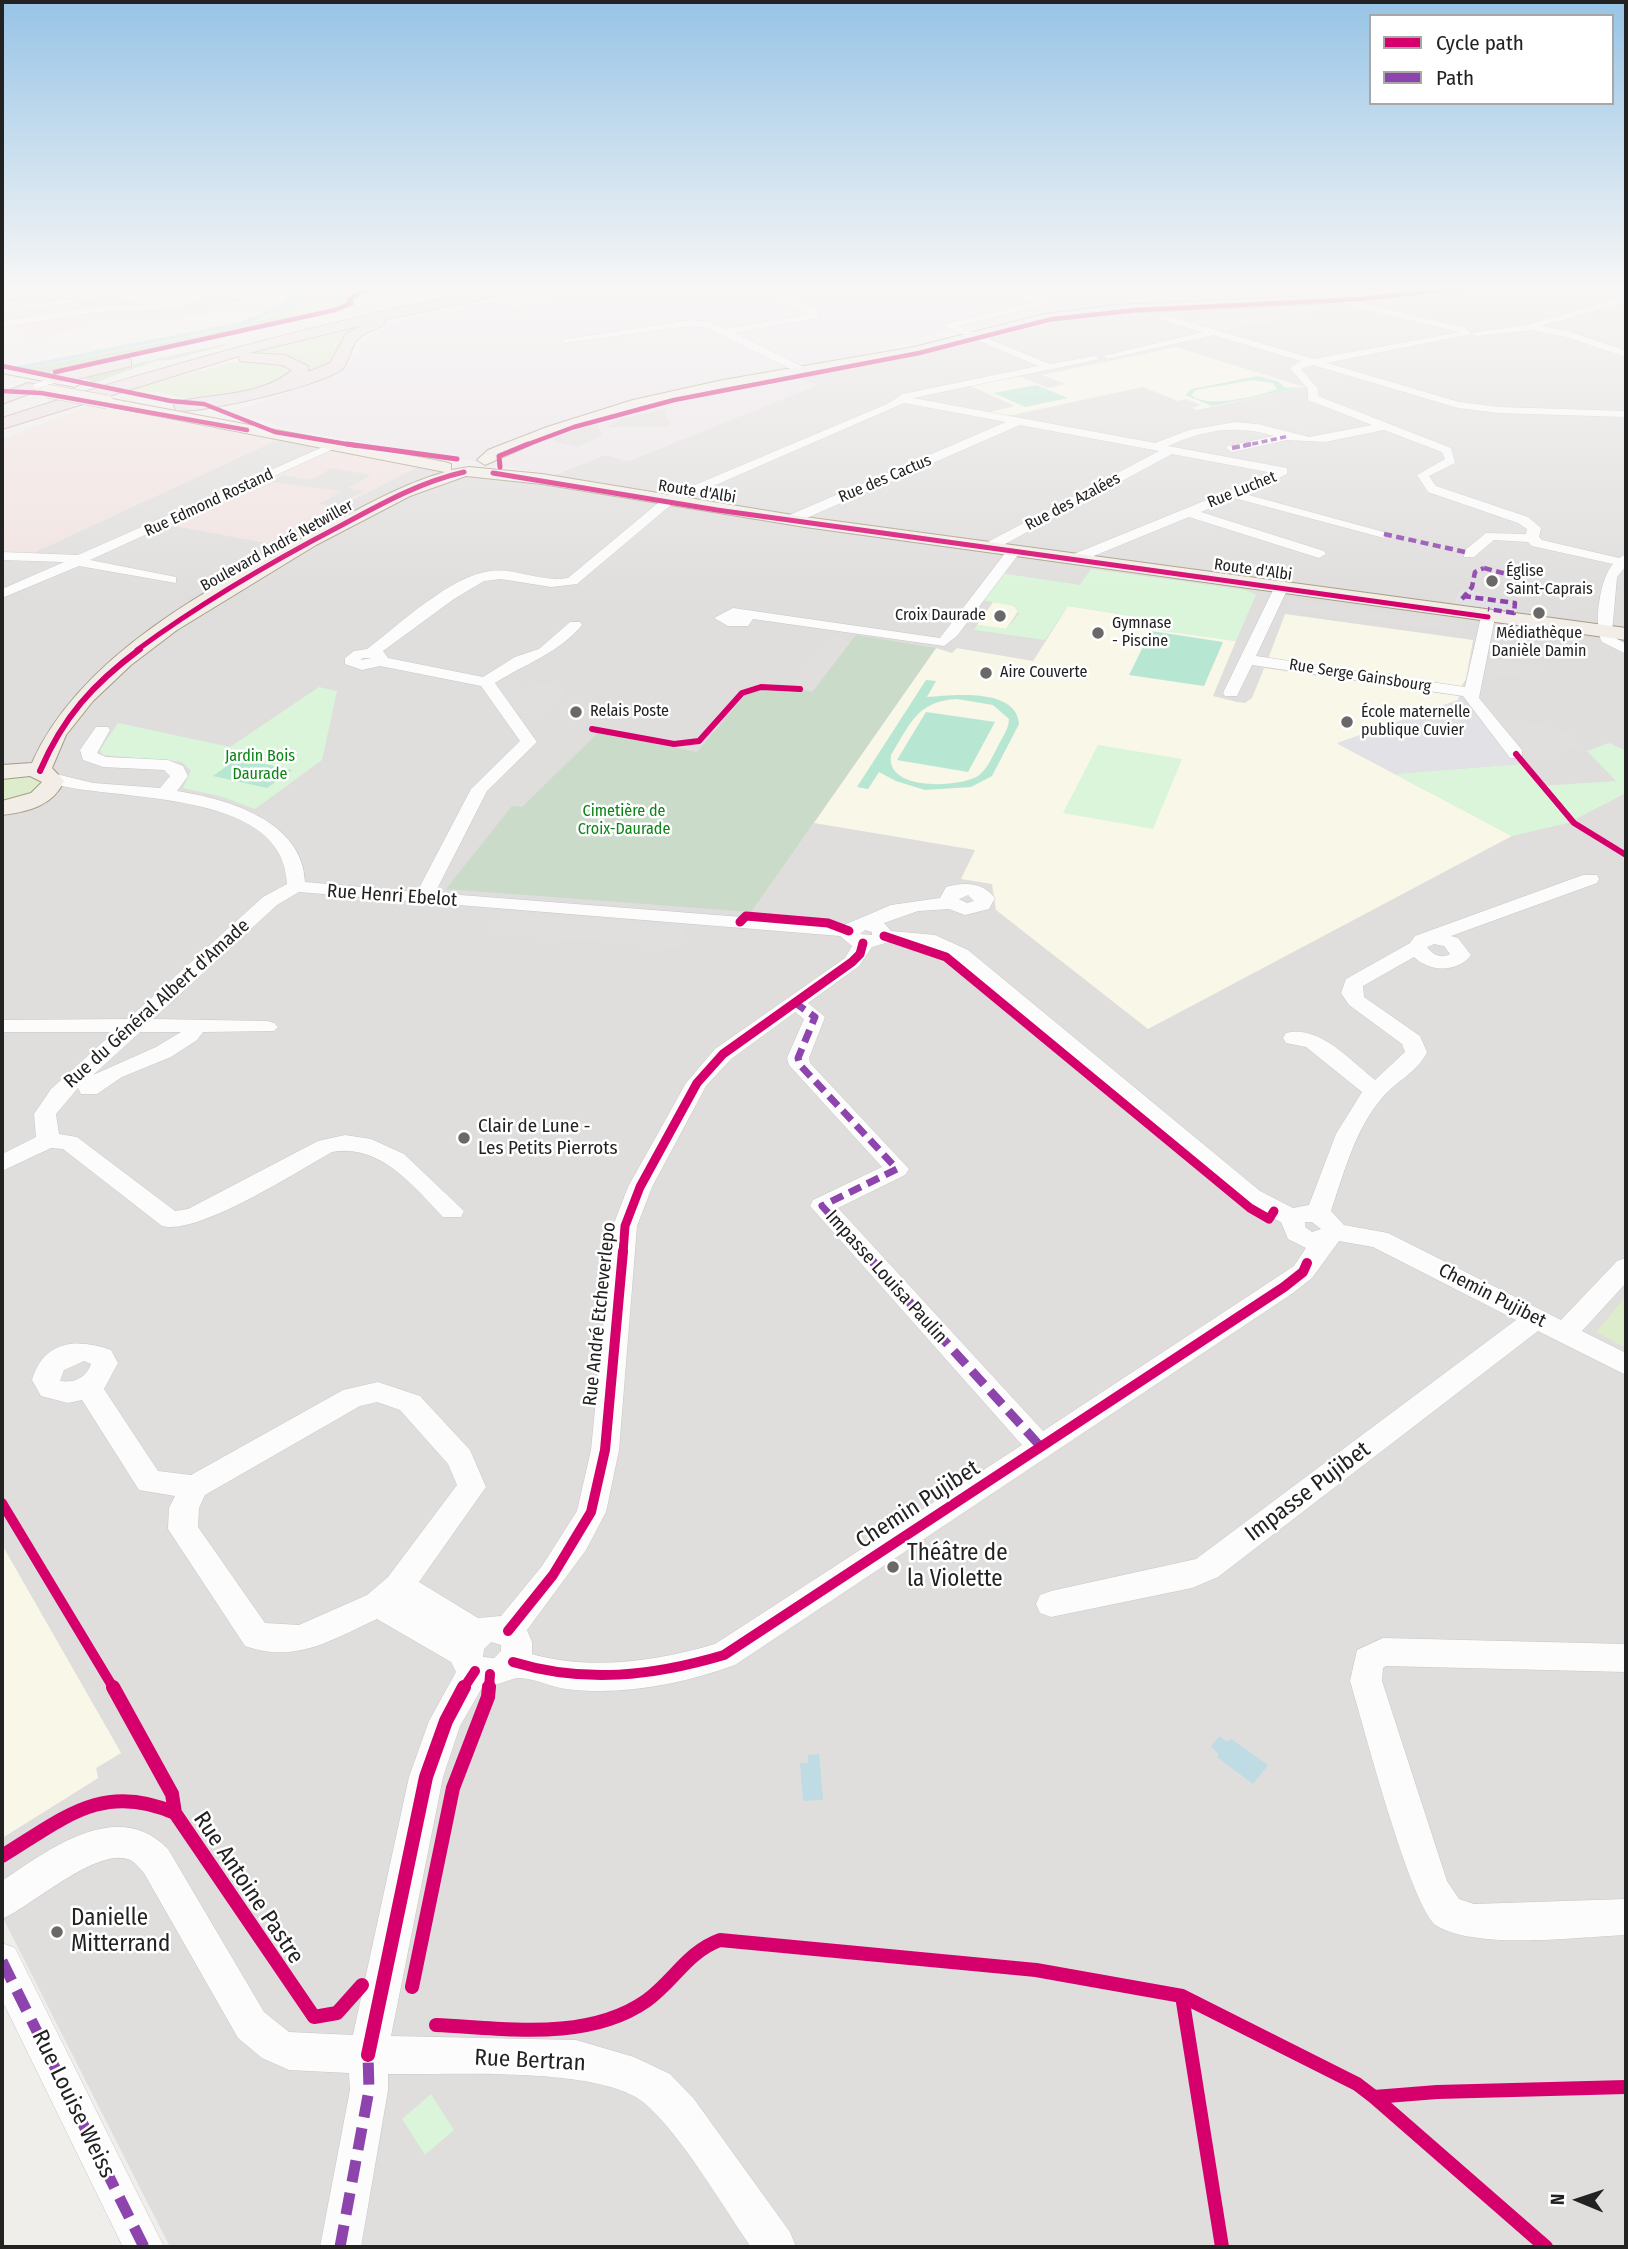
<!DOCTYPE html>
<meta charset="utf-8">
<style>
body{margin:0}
#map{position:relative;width:1628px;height:2249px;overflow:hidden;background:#f0eeeb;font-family:"Fira Sans Condensed",sans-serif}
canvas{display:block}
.frame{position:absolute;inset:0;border:4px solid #222;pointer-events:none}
.legend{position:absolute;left:1369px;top:14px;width:245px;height:91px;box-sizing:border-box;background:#fff;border:2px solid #a7a7a7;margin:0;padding:9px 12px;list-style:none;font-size:21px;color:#222}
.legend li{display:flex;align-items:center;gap:14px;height:35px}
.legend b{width:35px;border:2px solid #a7a7a7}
.north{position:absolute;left:1544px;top:2165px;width:70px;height:70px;-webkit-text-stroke:5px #fff;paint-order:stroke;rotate:272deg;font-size:19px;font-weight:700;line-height:28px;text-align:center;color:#222}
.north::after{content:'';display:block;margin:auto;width:24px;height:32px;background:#222;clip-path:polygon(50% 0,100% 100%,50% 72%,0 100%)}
</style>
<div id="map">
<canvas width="1628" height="2249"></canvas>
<div class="frame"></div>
<ul class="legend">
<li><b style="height:9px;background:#d6006c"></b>Cycle path</li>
<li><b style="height:9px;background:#8e44ad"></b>Path</li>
</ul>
<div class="north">N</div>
</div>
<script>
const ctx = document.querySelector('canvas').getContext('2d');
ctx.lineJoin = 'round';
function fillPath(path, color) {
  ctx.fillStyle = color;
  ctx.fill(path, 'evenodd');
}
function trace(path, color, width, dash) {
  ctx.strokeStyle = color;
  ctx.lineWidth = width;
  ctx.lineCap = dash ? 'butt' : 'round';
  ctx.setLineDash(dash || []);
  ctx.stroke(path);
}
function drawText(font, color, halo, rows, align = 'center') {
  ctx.font = font + ' "Fira Sans Condensed",sans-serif';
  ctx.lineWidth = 5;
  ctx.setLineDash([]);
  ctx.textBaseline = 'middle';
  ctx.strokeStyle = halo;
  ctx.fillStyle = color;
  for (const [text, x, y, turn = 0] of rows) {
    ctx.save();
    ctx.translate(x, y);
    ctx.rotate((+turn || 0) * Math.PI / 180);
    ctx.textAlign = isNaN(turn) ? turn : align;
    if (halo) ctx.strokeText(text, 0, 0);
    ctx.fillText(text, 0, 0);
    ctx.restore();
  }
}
const residential = new Path2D(`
 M2 286H139L52 303H2Z
 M1498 286H1626V2247H170L2 1916V1838L98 1778 96 1768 121 1753 2 1545V559L24 561 35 552 281 438 334 449 169 524 267 543 423 464 534 483 605 455 629 461 816 384 791 379 954 347 1085 315 1197 308 1222 315 1185 323 1345 305 1336 302Z`);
const commercial = new Path2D(`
 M210 293 248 298 204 315 156 323 96 322 31 342 8 319 2 320V305L51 306 112 294 158 310Z
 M1336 302 1347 306 1214 332 1183 323 1221 316 1197 308Z
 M94 404 281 438 35 552 24 561 2 559V439Z
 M334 449 423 464 267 543 168 525Z`);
const industrial = new Path2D(`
 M608 286H1397L1071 309 974 328 941 331 854 359 855 367 794 378 818 385 629 461 605 455 552 475 292 430 231 412 325 379 359 358 363 341 384 327 415 316 502 300 513 307Z`);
const education = new Path2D(`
 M1176 347 1304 387 1197 410 1192 408 1201 405 1186 399 1178 401 1143 387 1003 417 985 413 1015 406 968 385 1016 375 1048 388 1066 384 1042 375Z
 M993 602 1012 605 1019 610 1006 629 977 625Z
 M1068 606 1138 617 1133 626 1236 641 1213 696 1237 702 1245 703 1252 698 1264 668 1459 696 1458 700 1338 744 1512 836 1148 1029 996 910 992 884 961 879 975 850 814 823 936 648 952 653 957 648 1033 661Z
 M1285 614 1473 640 1466 679 1461 687 1268 659Z
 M2 1545 121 1753 96 1768 98 1778 2 1838Z`);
const farmland = new Path2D(`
 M389 286H452L382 300 369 292Z`);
const grass = new Path2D(`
 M322 290 351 296 344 306 335 309 251 327 278 321 280 314 300 308Z
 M370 322 332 364 309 372 308 366 290 358H227Z
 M253 361 280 364 288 370C283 380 270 383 260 386 225 398 198 404 163 393 153 390 141 393 130 390L231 363Z
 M11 774 38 775 45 787 2 805V776Z
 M1626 1296V1348L1596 1332Z`);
const forest = new Path2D(`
 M314 286 356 293 351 296 322 290 300 308 282 314 284 315 278 321 48 373 23 369 200 335 266 319 303 298Z
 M224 344 227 345 170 360 155 361 94 383 80 376Z`);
const cemetery = new Path2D(`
 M856 635 936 648 751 912 446 889 512 806 522 807 598 733 697 752 746 694 760 688 790 693 794 689 812 691Z`);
const park = new Path2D(`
 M1091 569 1246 590 1256 595 1236 641 1133 627 1138 617 1068 606 1045 640 974 630 977 625 1006 629 1019 614 1014 606 981 600 1000 573 1080 585Z
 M319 687 337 691 322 760 255 809 223 797 183 788 191 771 182 762 103 755 100 750 118 723 230 747Z
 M1609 743 1626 751V793L1568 823 1512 836 1395 774 1520 764 1539 786 1616 781 1587 751Z
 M1098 745 1182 759 1153 829 1063 813Z
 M431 2094 454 2130 425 2155 402 2119Z`);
const pitch = new Path2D(`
 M1258 376 1279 382 1285 388 1303 387 1212 406 1185 395 1192 389ZM1252 380 1273 383 1277 389C1260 396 1206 409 1191 395L1196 390Z
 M1036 385 1068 398 1025 407 994 393Z
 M1151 631 1223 642 1204 686 1129 675Z
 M926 680 936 681 927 697C951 695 1017 687 1019 724L992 776 971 787 925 790 896 781 879 772 868 789 857 787ZM957 699 993 705 1009 719C1009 728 1003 736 999 744 993 755 988 769 978 776 958 788 885 791 891 755 910 724 917 701 957 699Z
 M926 712 995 722 968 772 897 760Z
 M238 758 292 770 267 788 213 776Z`);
const parking = new Path2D(`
 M1272 395 1281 401 1271 404 1300 416 1309 414 1325 421 1300 426 1309 430 1291 434 1250 421 1275 416 1240 401Z
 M664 409 670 426 607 427 620 419Z
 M597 424 603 436 576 447 546 439Z
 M332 468 371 475 348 488 364 491 334 507 319 504 342 491 269 482 283 475 311 480Z
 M1536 587 1593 595 1594 608 1577 606 1576 612 1561 610 1562 601 1535 597Z
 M1290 599 1458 623 1457 632 1287 609Z
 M964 630 1036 641 1033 646 1040 647 1032 660 951 647Z
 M836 634 850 643 812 692 794 684Z
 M1491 657 1536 667 1543 681 1488 673Z
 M533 683 569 689 539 715 514 712 496 686 527 688Z
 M1547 725 1558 731H1568L1580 745 1564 748 1567 752 1528 754 1504 726Z
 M500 912 687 927 679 948 489 933Z`);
const plaza = new Path2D(`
 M1464 589 1480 592V597L1518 602 1516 617 1453 608 1458 593Z
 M1459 696 1520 764 1395 774 1337 743 1458 700Z`);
const water = new Path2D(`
 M296 286H314L290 307 245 325 2 373V369L241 322 279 305 291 295Z
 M1219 1736 1227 1742 1231 1739 1268 1765 1253 1784 1217 1757 1219 1754 1211 1747Z
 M819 1754 823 1800 803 1801 800 1763H808V1755Z`);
const minor = new Path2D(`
 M66 286H94L2 298V292Z
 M210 286H221C183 316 143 307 100 312 67 316 34 323 2 327V321L103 306 159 305Z
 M370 286H384L362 296 370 299V303L343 301Z
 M590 286H606L514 308 509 305Z
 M752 286H763L818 311 819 318 735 333 807 369V373H799L707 328 689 326 565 343 560 340 689 320 709 322 726 329 810 314Z
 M984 286H997L1040 298 1045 304 957 326 1050 364 1095 356 1100 359 913 398 1155 443 1189 430 1235 422 1258 424 1309 437 1372 425 1308 400V389L1290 368 1301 361 1213 335 1108 359 1103 356 1203 332 1159 319 1162 314 1314 359 1460 332 1358 308 1329 297 1332 292 1364 304 1466 328 1471 334 1327 363 1459 402 1499 407 1626 411V417L1499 413 1458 408 1313 365 1301 369 1318 389V396L1451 448 1455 463 1429 476 1436 486 1528 517 1541 528 1539 537 1542 540 1619 558 1626 554V566L1617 577 1612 632 1614 637 1626 644V654L1602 642C1593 625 1600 578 1613 564L1532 546 1528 542 1494 540 1474 557H1464V551L1486 533 1526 534 1527 529 1518 523 1428 492 1417 475 1445 459 1442 452 1384 430 1325 442 1287 440 1232 452 1226 448 1228 446 1274 436C1238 424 1202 430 1168 446L1287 468V474L1245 494 1391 534 1384 538 1234 498 1201 512 1324 551 1326 554 1319 558 1189 517 1079 562H1069V556L1273 473 1172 454 994 550H984V544L1159 451 1020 425 795 523H785V517L1006 422 904 403 672 504 577 584 551 587 501 579 484 581 454 599 383 651 388 658 483 677 515 657 539 649 570 622H580L582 625C559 653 525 664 495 683L537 742 487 791 435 893 844 925 891 905 940 898 946 887C965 882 982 882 995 898L989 909 965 915 949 909 918 911 884 923 891 931 935 935 968 950 1260 1191 1293 1208 1309 1205 1336 1134 1362 1092 1306 1047 1286 1043 1283 1038 1286 1033C1320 1025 1351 1061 1375 1080L1405 1052 1402 1044 1349 1005 1341 993 1346 979 1410 943 1415 936 1583 875H1597L1599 879 1597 883 1451 936 1458 938 1471 955C1458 973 1429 972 1414 957L1363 986 1364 997 1420 1036 1427 1052C1418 1072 1396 1081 1382 1098 1355 1129 1344 1173 1331 1211L1344 1225 1388 1233 1561 1320 1617 1261 1626 1258V1283L1582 1331 1626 1353V1375L1538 1331 1218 1577 1192 1588 1051 1617 1040 1613 1036 1604 1040 1595 1051 1591 1196 1559 1516 1320 1373 1247 1339 1241 1312 1278 1293 1293 735 1665C682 1684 623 1696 566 1689 551 1687 534 1678 519 1678 511 1678 499 1686 483 1686L460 1726 443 1777 391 2036 576 2040 634 2057 670 2074 694 2099 790 2232 796 2247H751C723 2207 679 2131 643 2102 598 2066 448 2075 388 2074V2090L361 2247H320L350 2090 349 2073 289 2070 262 2058 238 2038 144 1873C140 1869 137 1864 132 1861 101 1843 31 1907 2 1919V1881C49 1849 118 1797 168 1849L264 2012 289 2032 353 2035 409 1777 429 1721 456 1672 451 1662 377 1619C331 1640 296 1664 245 1646L168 1529 169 1508 175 1496 139 1490 82 1400 68 1403 41 1396 32 1380C44 1340 77 1338 111 1350L118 1363 104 1389 158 1471 191 1475 343 1390 378 1382 420 1396 470 1450 486 1487 419 1582 478 1618 501 1616 542 1566 577 1511 591 1450 613 1226 628 1187 686 1083 715 1049 845 958 852 946 840 936 299 892 277 905 153 1019 267 1021 274 1023 278 1027 274 1031 203 1032 197 1040 171 1057 122 1077 97 1094H81L78 1088 56 1114 59 1134 77 1137 175 1211 188 1209 318 1141 345 1135 371 1139 404 1154 464 1211 461 1217H443C414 1187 380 1143 332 1152 298 1171 197 1236 162 1226L63 1149 51 1148 2 1171V1154L36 1137 34 1114 51 1089 114 1032H2V1020L128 1019 263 897 287 884C284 786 111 803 46 782L43 778 52 773 93 783 160 788 170 776 164 770 103 767 83 760 80 750 96 727H108L110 730 97 753 106 757 168 760 183 766 188 776 177 791C228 799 303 821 305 882L417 892 471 789 520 741 481 686 380 666 362 670 345 664V658L354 651 367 649C399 625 451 575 491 571 517 568 542 583 568 578L664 498 887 404 903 394 1038 366 942 325 1034 303ZM363 658H372L360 660ZM968 895 974 901 967 903 959 899ZM865 930 872 932V935L860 934ZM889 942 924 945 954 958 1244 1203 1281 1222 1288 1239 1306 1248 1294 1266 1043 1431 838 1208 905 1175 909 1169 810 1063 809 1058 825 1017 808 1003 859 966 872 947ZM1434 944 1444 946 1450 954C1441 959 1433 955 1427 947ZM795 1012 804 1019 787 1058 789 1065 882 1167 813 1200 810 1206 1022 1445 715 1644C657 1661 591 1671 532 1654V1642L527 1630 586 1550 606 1512 619 1450 637 1226 652 1187 706 1086 731 1059ZM140 1032H181L156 1047 93 1075ZM1305 1222H1312L1321 1229 1312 1232 1305 1227ZM84 1361 91 1364C86 1378 75 1383 60 1381L64 1370ZM377 1402 400 1410 448 1464 457 1485 388 1577 367 1595 299 1625 265 1623 198 1527 199 1508 205 1495 360 1406ZM491 1642 501 1645V1651L494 1658 483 1657 484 1649Z
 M1267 286H1280L1317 300 1309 302Z
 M1626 296V302L1540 326 1571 332 1626 351V357L1566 337 1532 330 1476 336 1471 333 1527 325Z
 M57 376 61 377V381L28 391 23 388Z
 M332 443 342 445 90 560 176 577V583L79 566 2 598V589L64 562 2 560V552L78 555Z
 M1009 548 1021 551 957 636 944 646 753 619 748 626H728L714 618 733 608 940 638Z
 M1281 584 1288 588 1256 656 1465 687 1481 617 1488 613 1493 614 1495 617 1479 698 1522 750V758H1510L1463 696 1252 665 1237 696H1225L1223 693 1274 588Z
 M1383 1638 1626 1644V1672L1386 1666 1383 1668 1382 1681 1447 1881 1459 1899 1474 1904 1626 1899V1935C1577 1937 1478 1950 1437 1926 1411 1910 1362 1720 1350 1681L1357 1650Z
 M2 1943 15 1948 164 2247H123L2 2000Z`);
const major = new Path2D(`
 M1426 286H1466L1460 290 1312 304 1117 313 1044 322 914 355 723 388 642 406 557 433 485 465 477 460 488 450 547 427 633 400 723 380 914 347 1044 314 1117 305 1312 296Z
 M2 365 75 379 82 383 75 387 2 373Z
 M107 398 445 462 451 464V470L469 467 542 474 805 517 1626 628V640L805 527 542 484 466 476 410 496 316 545 177 630 131 665 93 701 66 735 52 768 64 781C53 806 27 812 2 815V801L31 793 42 782 30 776 2 779V765L32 763C81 652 221 581 324 527 363 507 402 484 445 472L102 405V399Z`);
const highway = new Path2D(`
 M506 286H533L526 290 386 319 385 324C377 329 363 333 357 340 350 348 350 362 342 369 324 385 200 415 176 410L174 406 176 402C214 393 260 397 292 370L282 365 240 361 239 356 2 429V418C167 364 335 318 506 286ZM363 325 346 334 330 363 308 372V366L285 355 249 353Z
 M125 358 131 360V366L57 384 49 379 51 376Z
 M28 383 34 384V392L2 404V393Z`);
const majorBridge = new Path2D(`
 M47 391 107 402`);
const quietFar4 = new Path2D(`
 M353 297 379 286
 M1243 446 1289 436`);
const quietFar3 = new Path2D(`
 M1232 448 1251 444
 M1384 534 1465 552
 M1484 568 1514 576 1513 588 1538 592
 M1463 596 1515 603 1514 613 1488 609
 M1462 599 1472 587 1475 572 1484 568`);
const quietFar2 = new Path2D(`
 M794 1002 815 1017 798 1058 800 1065 897 1169 822 1206 865 1253`);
const quietFar1 = new Path2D(`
 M863 1251 1041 1447`);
const quiet = new Path2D(`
 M2 1961 144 2247
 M340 2247 369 2090 368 2055`);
const cyclewayFar5 = new Path2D(`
 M2 366 171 401 204 404 275 432 358 446
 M55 372 335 310 352 303 349 300 359 293
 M2 391 41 393 247 430
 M523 446 574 427 674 400 919 353 1052 319 1137 310 1360 299 1480 286`);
const cyclewayFar4 = new Path2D(`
 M347 444 457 459
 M500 467 499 456 528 444
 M493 473 717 510 1488 617
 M137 650C202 602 271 562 342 525 381 504 420 482 464 472`);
const cyclewayFar3 = new Path2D(`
 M592 729 674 744 699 741 742 693 761 687 800 689
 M1516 754 1574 823 1626 855
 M40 771C63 717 93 684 140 649`);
const cyclewayFar2 = new Path2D(`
 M740 922 746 916 828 923 849 931
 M884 936 946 957 1250 1208 1269 1219 1274 1211
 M623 1253 625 1226 640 1187 697 1083 723 1054 852 962 860 954 863 943`);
const cyclewayFar1 = new Path2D(`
 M2 1503 114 1689
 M508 1631 553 1575 591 1512 605 1450 623 1251
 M513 1662C585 1684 653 1676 724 1655L1284 1287 1303 1272 1307 1263
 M463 1689 475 1671
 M489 1689 490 1674`);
const cycleway = new Path2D(`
 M113 1687 172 1794 175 1813
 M2 1856C63 1819 102 1781 175 1813L314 2017 337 2013 362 1985
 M412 1987 453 1788 488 1697 489 1687
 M1182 1996 1222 2247
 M436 2025C504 2028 587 2042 646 2001 674 1981 687 1952 720 1940L1036 1970 1182 1996 1357 2084 1374 2097 1437 2092 1626 2087
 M368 2055 426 1777 446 1721 464 1687
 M1374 2097 1546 2247`);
const markers = [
 [1492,581,7,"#6a6968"],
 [1539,613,7,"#6a6968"],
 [1000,616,7,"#6a6968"],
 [1098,633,7,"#6a6968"],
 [986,673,7,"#6a6968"],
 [576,712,7,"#6a6968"],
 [1347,722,7,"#6a6968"],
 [464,1138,7,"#6a6968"],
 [893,1567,7,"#6a6968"],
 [57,1932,7,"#6a6968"]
];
const farStreetnames = [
 ["Rue des Cactus",885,479,-23],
 ["Rue Luchet",1242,490,-22],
 ["Route d'Albi",697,492,9],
 ["Rue des Azalées",1073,502,-28],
 ["Rue Edmond Rostand",209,503,-25],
 ["Boulevard André Netwiller",277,546,-29],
 ["Route d'Albi",1253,570,8],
 ["Rue Serge Gainsbourg",1360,676,9]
];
const farPoinames = [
 ["Église",1506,572],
 ["Saint-Caprais",1506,590],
 ["Croix Daurade",986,616,"right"],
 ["Gymnase",1112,624],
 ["- Piscine",1112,642],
 ["Médiathèque",1539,634,"center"],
 ["Danièle Damin",1539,652,"center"],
 ["Aire Couverte",1000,673],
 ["Relais Poste",590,712],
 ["École maternelle",1361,713],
 ["publique Cuvier",1361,731]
];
const farParknames = [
 ["Jardin Bois",260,757],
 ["Daurade",260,775],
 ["Cimetière de",624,812],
 ["Croix-Daurade",624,830]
];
const streetNames = [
 ["Rue Henri Ebelot",392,896,4],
 ["Rue du Général Albert d'Amade",157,1004,-42],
 ["Impasse Louisa Paulin",886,1277,48],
 ["Chemin Pujibet",1492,1296,27],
 ["Rue André Etcheverlepo",600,1314,-84]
];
const poiNames = [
 ["Clair de Lune -",478,1127],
 ["Les Petits Pierrots",478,1149]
];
const nearStreetnames = [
 ["Impasse Pujibet",1308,1492,-37],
 ["Chemin Pujibet",918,1505,-33],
 ["Rue Antoine Pastre",248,1888,56],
 ["Rue Bertran",530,2061,3],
 ["Rue Louise Weiss",73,2104,64]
];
const nearPoinames = [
 ["Théâtre de",907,1554],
 ["la Violette",907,1580],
 ["Danielle",71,1919],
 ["Mitterrand",71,1945]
];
fillPath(residential, '#dfdedc');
fillPath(commercial, '#f1e3e1');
fillPath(industrial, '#ede4e9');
fillPath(education, '#f8f7e8');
fillPath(farmland, '#efefdf');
fillPath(grass, '#ddeccb');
fillPath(forest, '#cbdec1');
fillPath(cemetery, '#cadbca');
fillPath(park, '#daf5da');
fillPath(pitch, '#b7e6d2');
fillPath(parking, '#e0dfde');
fillPath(plaza, '#e2e1e5');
fillPath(water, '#bfdbe3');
trace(minor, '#c9c8c7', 1);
trace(major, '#a79c86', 2);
trace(highway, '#c5a2ac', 2);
fillPath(minor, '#fdfcfc');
fillPath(major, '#f3ede7');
fillPath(highway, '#ece0e2');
trace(majorBridge, '#a79c86', 14, []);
trace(majorBridge, '#f3ede7', 13);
trace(quietFar4, '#8e44ad', 3.5, [6, 3.5]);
trace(quietFar3, '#8e44ad', 4.5, [8, 4.5]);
trace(quietFar2, '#8e44ad', 7, [13, 7]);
trace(quietFar1, '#8e44ad', 9, [18, 9]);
trace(quiet, '#8e44ad', 11, [22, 11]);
trace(cyclewayFar5, '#d6006c', 4.5);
trace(cyclewayFar4, '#d6006c', 5);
trace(cyclewayFar3, '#d6006c', 6);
trace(cyclewayFar2, '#d6006c', 9);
trace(cyclewayFar1, '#d6006c', 10);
trace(cycleway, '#d6006c', 14);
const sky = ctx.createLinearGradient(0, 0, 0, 600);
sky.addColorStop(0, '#97c4e6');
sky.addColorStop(0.48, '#f8f7f6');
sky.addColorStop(1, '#f8f7f600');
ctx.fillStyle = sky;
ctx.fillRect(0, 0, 1628, 600);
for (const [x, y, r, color] of markers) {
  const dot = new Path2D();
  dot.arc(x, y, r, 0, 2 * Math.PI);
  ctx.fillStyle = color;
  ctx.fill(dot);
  trace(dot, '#fff', 2.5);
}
drawText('16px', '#222', '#fff', farStreetnames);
drawText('16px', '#222', '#fff', farPoinames, 'left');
drawText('16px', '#0c8416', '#fff', farParknames);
drawText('19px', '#222', '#fff', streetNames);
drawText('19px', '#222', '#fff', poiNames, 'left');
drawText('23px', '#222', '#fff', nearStreetnames);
drawText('23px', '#222', '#fff', nearPoinames, 'left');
</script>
